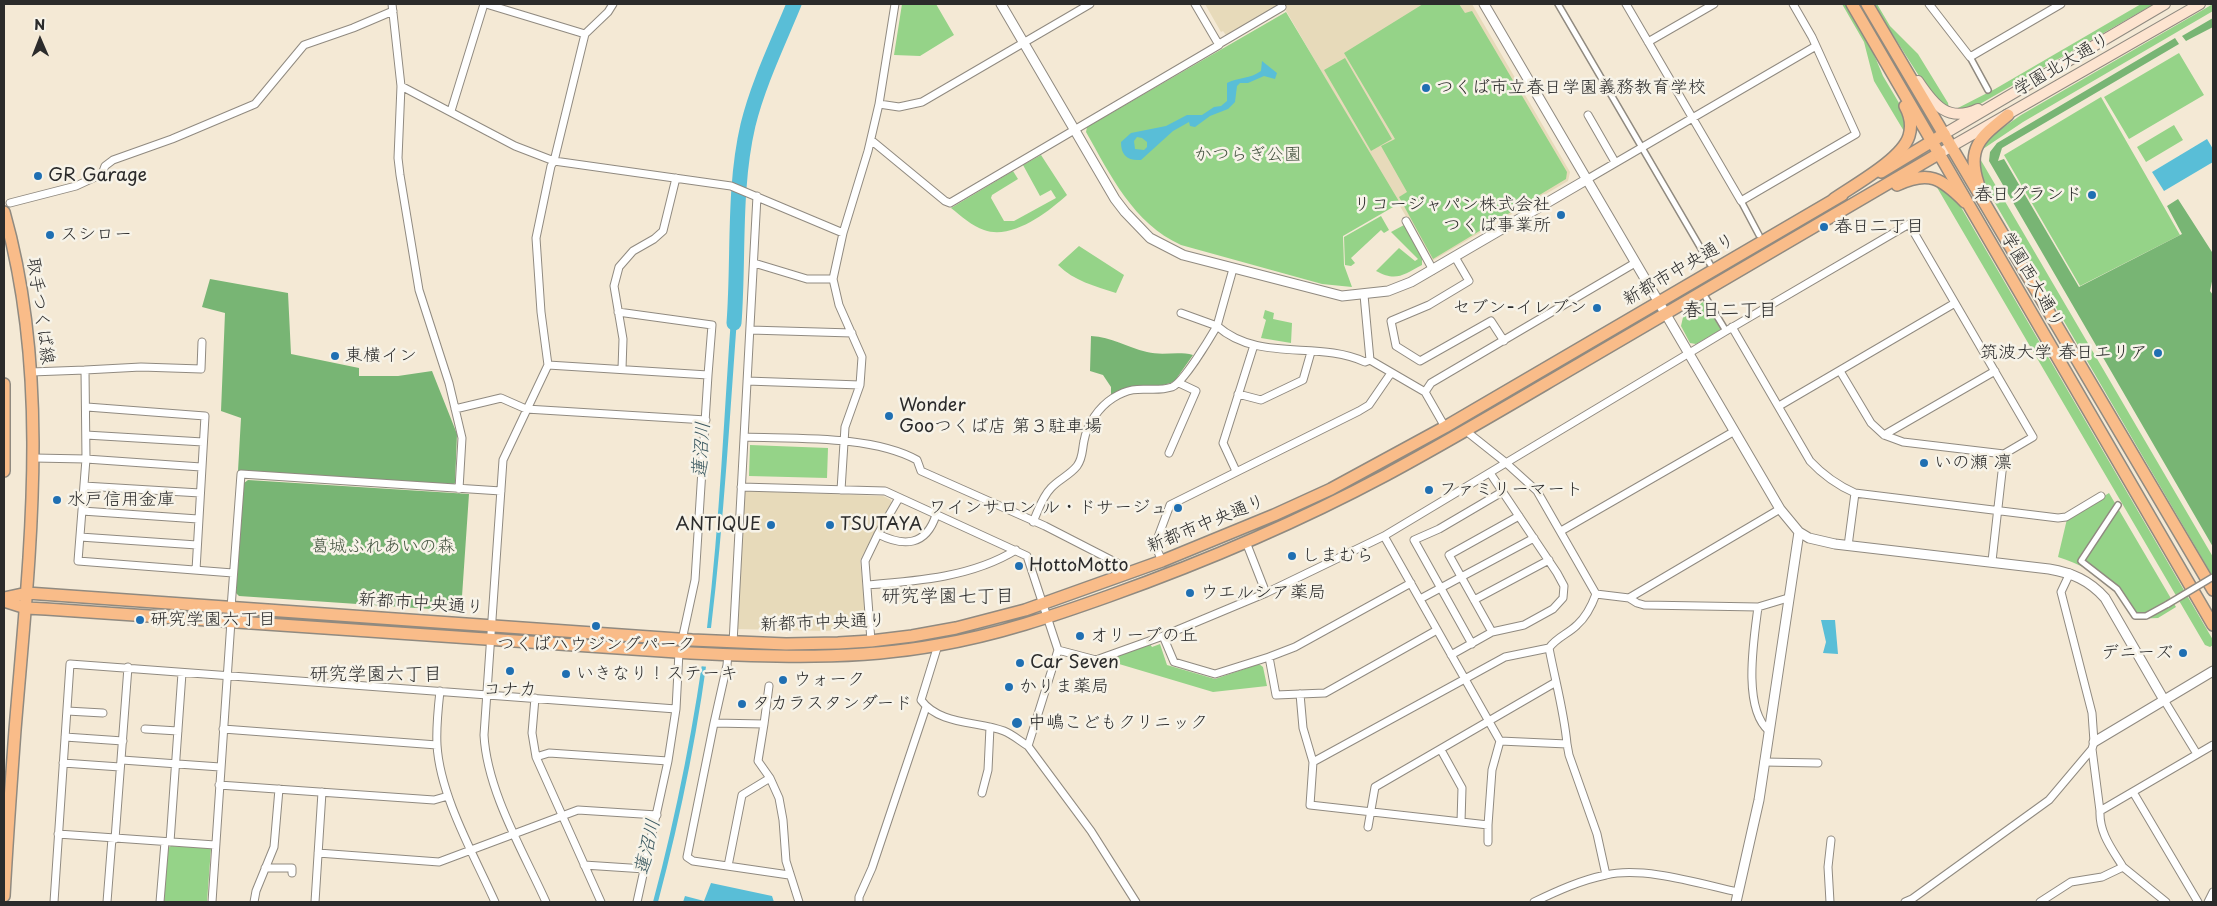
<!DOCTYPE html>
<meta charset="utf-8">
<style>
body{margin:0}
#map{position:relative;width:2217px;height:906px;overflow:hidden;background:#f4e9d5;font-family:"Playpen Sans",sans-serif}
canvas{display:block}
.frame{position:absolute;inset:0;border:5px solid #2b2b2b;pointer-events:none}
.north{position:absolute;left:15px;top:15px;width:50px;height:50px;-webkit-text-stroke:4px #f7f3e8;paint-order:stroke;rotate:359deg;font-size:14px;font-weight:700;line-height:20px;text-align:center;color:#2b2b2b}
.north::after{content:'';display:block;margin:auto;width:18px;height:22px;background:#2b2b2b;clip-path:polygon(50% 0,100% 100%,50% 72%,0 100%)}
</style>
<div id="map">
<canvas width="2217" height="906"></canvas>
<div class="frame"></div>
<div class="north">N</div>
</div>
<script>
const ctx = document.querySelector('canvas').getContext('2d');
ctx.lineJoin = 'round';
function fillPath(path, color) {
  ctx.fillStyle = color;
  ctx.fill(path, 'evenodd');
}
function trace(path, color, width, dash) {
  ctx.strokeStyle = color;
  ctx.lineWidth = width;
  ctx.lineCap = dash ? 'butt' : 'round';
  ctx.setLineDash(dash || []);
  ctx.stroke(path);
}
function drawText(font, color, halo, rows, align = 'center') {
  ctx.font = font + ' "Playpen Sans","Klee One",sans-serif';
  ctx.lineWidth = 5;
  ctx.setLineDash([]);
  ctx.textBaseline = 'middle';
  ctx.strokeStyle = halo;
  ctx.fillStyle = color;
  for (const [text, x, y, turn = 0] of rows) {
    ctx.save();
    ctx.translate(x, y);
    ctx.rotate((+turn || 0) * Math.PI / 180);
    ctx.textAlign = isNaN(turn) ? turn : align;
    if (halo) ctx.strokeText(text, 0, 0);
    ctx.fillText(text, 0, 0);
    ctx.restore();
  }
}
const built = new Path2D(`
 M1205 4H1279L1226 35 1223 31 1221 32Z
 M1282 4H1472L1570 172 1568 181 1432 261Z
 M745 491 883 496 891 500V503L860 560 867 626 826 631 737 629V592Z`);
const green = new Path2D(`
 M902 4H936L954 35 920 56 894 55Z
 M1423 4H1459L1465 13 1472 11 1567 172 1566 179 1433 259 1399 197 1407 192 1381 146 1395 139 1344 53Z
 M1842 4H1846L1868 40 1883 76 1902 108 1906 121 1905 133 1874 81 1864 42Z
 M1873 4H1877L1890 26 1918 54 1948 103 1949 109 1946 108 1928 90Z
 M2141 4H2154L1973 108 1954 110 1995 89Z
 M2213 4V11L2023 122 1980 151 1984 141 2021 115Z
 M1286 12 1400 203 1343 236 1344 265 1352 287 1322 284 1181 245C1133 223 1111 176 1086 132L1087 127Z
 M2179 53 2204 95 2129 139 2104 97Z
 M1345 58 1392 139 1371 151 1324 70Z
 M2101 97 2180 235 2080 286 2004 155Z
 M2174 125 2183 140 2146 162 2137 147Z
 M1041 155 1067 195C1047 213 1012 240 984 230 972 226 961 216 951 208L1013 171 1018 179 992 195 991 198 1004 221H1014L1056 198 1051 190 1040 196 1023 165Z
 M1979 157 2213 557V577L1981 179Z
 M1935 184 1939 185 1958 202 2213 640V645L2210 647 2205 645Z
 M1381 216 1389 230 1384 233 1381 230 1351 258 1355 263 1351 266 1345 265 1344 237Z
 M1404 225 1422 257V265C1403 275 1396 282 1376 271L1399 248 1415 261 1418 259 1391 232Z
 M1079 246 1124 275 1116 293C1095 286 1074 281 1058 265Z
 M1705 301 1722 329 1696 344 1690 343 1681 326 1684 313Z
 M1265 310 1274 313 1273 319 1292 323 1291 343 1261 338 1266 320 1263 318Z
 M750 445 828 448 827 478 749 476Z
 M2109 493 2176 607 2158 618 2134 619C2126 610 2122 599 2114 591 2097 573 2080 564 2058 557L2067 519Z
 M1150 644 1152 647 1160 644 1167 665 1215 679 1259 664 1263 667 1267 686 1213 692 1109 661 1110 657Z
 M171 846 211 848 207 902H164L168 848Z`);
const forest = new Path2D(`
 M2213 18V27L2186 41 2182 36Z
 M2175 38 2179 44 2002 148 1998 161 2004 159 2079 287 2182 234 2167 206 2178 199 2212 252C2216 264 2213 278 2210 291L2213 295V547L1989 161 1990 152 1997 143Z
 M210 279 288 293 291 354 359 368V376H398L432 371 457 434 455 483 452 485 238 471 241 418 221 411 225 313 202 307Z
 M1091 336C1112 337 1126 347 1147 352 1162 356 1178 351 1193 355L1174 382 1156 387H1130L1111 398V387L1103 375 1090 371Z
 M248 480 469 494 461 611 239 596 236 593 244 483Z`);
const water = new Path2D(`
 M1262 61 1277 73 1275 79 1264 76 1248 83H1240L1237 86 1235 102 1228 109 1210 116 1195 127 1190 126 1189 122 1173 131 1141 160C1127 161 1121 155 1121 142L1131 133 1166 126 1187 115H1202L1214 107 1221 106 1227 101V83C1239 77 1250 79 1261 71ZM1137 137 1142 138 1147 142V147L1144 150 1135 149 1134 141Z
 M2207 139 2213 149V162L2164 191 2152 172Z
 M732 304 738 305C730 412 724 521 711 628 700 721 682 812 658 902H653C677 812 695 720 707 628 720 521 724 412 732 304Z
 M1821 620H1835L1838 654 1823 653 1826 642Z
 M711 883 772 896 774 902H683L685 896 704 901Z`);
const pier = new Path2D(`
 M704 628H714L709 667 699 666Z`);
const river = new Path2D(`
 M734 323C739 258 733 189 748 125 758 84 778 43 794 4`);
const pedestrian = new Path2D(`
 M1558 4 1710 264
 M1970 57 1988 90
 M1741 201 1759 235
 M1706 298 1726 331
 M2118 505 2081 561 2117 589 2135 616H2146L2168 604`);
const minor = new Path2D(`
 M392 4 401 86 398 158 400 175 419 290 449 383 462 438 459 489
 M486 4 585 34
 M1626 4 1741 201 1856 134 1812 37 1793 4
 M1929 4 1970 57 2061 4
 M1648 42 1714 4
 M1219 44 1282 7
 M401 86 515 146 554 161 731 186 843 233
 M879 104 899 107 922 102 1090 4
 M451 111 484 4
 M1588 115 1615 162
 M871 140 945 201 950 203 1219 45 1195 4
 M1586 180 1816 46
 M10 203 76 186 102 174 105 166 113 160 172 139 255 104 304 45 353 28 393 11
 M1406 221 1433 270
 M1455 257 1469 281 1429 305 1391 321 1396 346 1420 361 1491 321 1504 341
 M754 263 807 279H833
 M1233 269 1217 326C1259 363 1318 340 1365 362L1370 360
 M1364 295 1370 360 1425 392 1445 427
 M1732 327 1810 461C1823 475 1837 485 1855 493L2058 518 2066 517 2101 496
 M750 330 852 333
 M548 365 708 375 712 325 618 312
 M622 369 623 339 614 286 619 267 633 251 654 239 663 231 676 178
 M85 370 141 367 201 369 202 342
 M1840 371 1871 423 1884 435 1903 442 2004 454
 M31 372 85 370 86 459 78 561 233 573
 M747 381 860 385
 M1425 392 1431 383 1635 263
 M1238 394 1261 400 1303 380 1311 352
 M1779 406 1955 303
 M87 407 205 416 196 570
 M455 409 501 398 526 409 706 420
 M1466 431 1505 462 1537 491 1596 594 1629 598 1780 509
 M86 435 203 442
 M1884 435 1995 371
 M744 437C795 439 872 435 917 460L921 471 1045 526 1119 564 1124 576
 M1169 453 1196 391 1179 383
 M34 458 86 459 201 467
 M1236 471 1223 443 1254 345
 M84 486 200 493
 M741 487 885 491 1027 556 1058 650 1028 746 1091 831 1136 902
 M841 490 845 427 860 385 862 357 839 305 833 279 843 233 868 151 879 104 895 4
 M82 511 198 519
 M1033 522C1038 511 1042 497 1051 488 1058 480 1070 475 1077 466 1083 458 1082 450 1084 441 1087 424 1099 407 1113 398 1139 382 1149 394 1172 387 1183 383 1210 338 1217 326L1181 313
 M1561 531 1733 432
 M878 534C904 547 926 546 936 515
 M80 537 197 545
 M1246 542 1266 593
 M1848 546 1855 493
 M1162 561 1155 545 1170 505 1359 411 1369 405 1391 373
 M867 585C918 581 972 577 1016 550
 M1629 598 1637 603 1644 605 1758 607 1788 598
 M1420 599 1534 538
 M1474 600 1549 560
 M1758 607C1754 639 1742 708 1769 731
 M231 608 241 474 501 491
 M1492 632 1449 555 1519 516
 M1163 636 1174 662 1215 674 1269 657 1276 695 1325 693 1437 630
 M682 640 695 580 708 375
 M871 641 865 561 878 534 899 498
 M733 643 757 196
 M1472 644 1414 540 1439 529 1502 492
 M938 645 921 700C939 725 978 721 1004 731 1012 734 1020 741 1028 746
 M1058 650 1096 660 1163 636 1266 593 1384 536 1726 331 1909 224 2033 437 2004 454 1992 561
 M728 654 727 665 714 723 764 724 758 761 770 778 779 798 783 820 786 861 799 902
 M1451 655 1492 632 1524 625 1553 609 1563 598 1564 586 1557 573 1490 473
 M1269 657 1295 647 1411 583
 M440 691C438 709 436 727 437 745 440 796 474 855 495 902
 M1300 694 1303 728 1313 762 1310 805 1488 825 1492 770 1500 741 1384 536
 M535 698 532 733 536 757 601 902
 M2164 700 2197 754
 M67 711 103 713
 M714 723 687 857 693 861 789 875
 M764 724 769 686
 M145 729 178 731
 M223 729 437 745
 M65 737 123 741
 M1500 741 1567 744C1564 711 1555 680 1549 648
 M1567 744 1569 755 1597 834 1606 875
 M2092 749 2100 811 2213 745
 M1441 750 1462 788 1461 822
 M536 757 549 753 668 761
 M122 760 220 767
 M1313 762 1505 657 1549 648C1557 637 1568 634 1577 625 1586 617 1592 605 1596 594
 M1764 762 1818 763
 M63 763 120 767
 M219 785 434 800 448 796
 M2133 792 2198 902
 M982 793 988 770 990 727
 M2100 811C2099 833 2112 849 2123 867
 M1488 825V842
 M1368 827 1375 787 1556 682
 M58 834 215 845
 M115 839 128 667
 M170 842 182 673
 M318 853 439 862 578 810 657 815
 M584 865 645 869
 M728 866 742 795 770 778
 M265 868H292V873
 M54 902 70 664 676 709
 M107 902 112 838
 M160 902 165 842
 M212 902 231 621
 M254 902 256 891 274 847 279 789
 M315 902 322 792
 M546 902C523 851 487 791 484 735L503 460 548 365 541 312 536 238 551 166 554 161 585 34 608 12 613 4
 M637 902 668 761 676 709 679 652
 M859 902V897L872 868 926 707
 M1534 902C1557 891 1581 880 1606 875 1643 866 1701 884 1738 892
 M1830 902 1828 867 1831 840
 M1905 902 1912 899 2049 800 2092 749 2094 742 2092 713 2061 592 2070 573
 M2040 902 2071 882 2102 877 2123 867 2166 902
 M2208 902 2213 892`);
const tertiary = new Path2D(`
 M1001 4 1115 199 1125 212 1150 238 1183 255 1342 296 1388 291 1411 282 1586 180
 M1484 4 1780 509 1799 532 1809 538 1835 544 2049 569C2072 573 2089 580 2105 598L2164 700
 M2094 742 2213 671
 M1736 902 1759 800 1799 532`);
const secondary = new Path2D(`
 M1918 81C1934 105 1948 123 1978 109
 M1944 134 2165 4
 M1940 153 2200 4`);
const primary = new Path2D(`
 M1881 172 1944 134
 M1897 185C1929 170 1941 178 1965 202
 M4 212C52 381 29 558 15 730 11 785 7 841 4 896
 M4 384V471
 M4 598 27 593 692 640 786 644 838 643 871 641 912 636 956 628 1025 610 1162 561 1274 515 1331 489 1445 427 1842 195
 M4 601 26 608 46 609 691 653C773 657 856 660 938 645 997 635 1053 616 1109 596 1204 562 1298 522 1386 475 1453 439 1518 400 1583 362 1702 292 1821 223 1940 153`);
const trunk = new Path2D(`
 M1852 4 2213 625
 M1867 4 2213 590
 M1978 183C1966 147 1982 136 2008 115
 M1834 199C1854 185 1902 159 1909 136 1912 126 1910 115 1905 106`);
const pedestrianBridge = new Path2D(`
 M2168 604 2213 577`);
const markers = [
 [1426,88,5,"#1f6fb2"],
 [38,176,5,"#1f6fb2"],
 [2092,195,5,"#1f6fb2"],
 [1561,215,5,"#1f6fb2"],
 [1824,227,5,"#1f6fb2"],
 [50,235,5,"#1f6fb2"],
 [1597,308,5,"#1f6fb2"],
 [2158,353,5,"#1f6fb2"],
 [335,356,5,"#1f6fb2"],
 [889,416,5,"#1f6fb2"],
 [1924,463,5,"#1f6fb2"],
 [1429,490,5,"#1f6fb2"],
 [57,500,5,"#1f6fb2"],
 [1178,508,5,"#1f6fb2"],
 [771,525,5,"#1f6fb2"],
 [830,525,5,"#1f6fb2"],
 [1292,556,5,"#1f6fb2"],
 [1019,566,5,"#1f6fb2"],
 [1190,593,5,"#1f6fb2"],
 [140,620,5,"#1f6fb2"],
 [596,626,5,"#1f6fb2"],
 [1080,636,5,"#1f6fb2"],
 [2183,653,5,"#1f6fb2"],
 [1020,663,5,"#1f6fb2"],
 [510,671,5,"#1f6fb2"],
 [566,674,5,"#1f6fb2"],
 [783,680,5,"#1f6fb2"],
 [1009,687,5,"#1f6fb2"],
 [742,704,5,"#1f6fb2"],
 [1017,723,6,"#1f6fb2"]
];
const streetNames = [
 ["学園北大通り",2062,65,-30],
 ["新都市中央通り",1679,270,-30],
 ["学園西大通り",2032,280,60],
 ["取手つくば線",40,311,82],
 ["新都市中央通り",1206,524,-22],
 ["新都市中央通り",421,604,4],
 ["新都市中央通り",823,623,-2]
];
const poiNames = [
 ["つくば市立春日学園義務教育学校",1436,88],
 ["GR Garage",48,176],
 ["春日グランド",2082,195,"right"],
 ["リコージャパン株式会社",1551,205,"right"],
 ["つくば事業所",1551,226,"right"],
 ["春日二丁目",1834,227],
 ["スシロー",60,235],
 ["セブン-イレブン",1587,308,"right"],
 ["筑波大学 春日エリア",2148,353,"right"],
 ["東横イン",345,356],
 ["Wonder",899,406],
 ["Gooつくば店 第３駐車場",899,427],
 ["いの瀬 凛",1934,463],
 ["ファミリーマート",1439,490],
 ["水戸信用金庫",67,500],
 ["ワインサロン ル・ドサージュ",1168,508,"right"],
 ["ANTIQUE",761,525,"right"],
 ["TSUTAYA",840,525],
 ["しまむら",1302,556],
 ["HottoMotto",1029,566],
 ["ウエルシア薬局",1200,593],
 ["研究学園六丁目",150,620],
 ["オリーブの丘",1090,636],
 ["つくばハウジングパーク",596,645,"center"],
 ["デニーズ",2173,653,"right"],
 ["Car Seven",1030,663],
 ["いきなり！ステーキ",576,674],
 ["ウォーク",793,680],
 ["かりま薬局",1019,687],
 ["コナカ",510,690,"center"],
 ["タカラスタンダード",752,704],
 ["中嶋こどもクリニック",1028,723]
];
const parkNames = [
 ["かつらぎ公園",1248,155],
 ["葛城ふれあいの森",383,547]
];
const neighbourhoodNames = [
 ["春日二丁目",1730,311],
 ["研究学園七丁目",948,597],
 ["研究学園六丁目",376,675]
];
const waterNames = [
 ["蓮沼川",702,450,-86],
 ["蓮沼川",648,847,-77]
];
fillPath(built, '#e7daba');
fillPath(green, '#95d388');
fillPath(forest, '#78b574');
fillPath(water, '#59bed7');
fillPath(pier, '#f4e9d5');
trace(river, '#59bed7', 15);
trace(pedestrian, '#908a80', 8);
trace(minor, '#908a80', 9);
trace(tertiary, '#908a80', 11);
trace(secondary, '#908a80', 12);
trace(primary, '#908a80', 14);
trace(trunk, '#908a80', 14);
trace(pedestrian, '#fff', 5);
trace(minor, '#fff', 7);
trace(tertiary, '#fff', 9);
trace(secondary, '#fde4d0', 10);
trace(primary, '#f9bc89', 11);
trace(trunk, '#f9bc89', 11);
trace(pedestrianBridge, '#908a80', 8, []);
trace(pedestrianBridge, '#fff', 5);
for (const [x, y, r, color] of markers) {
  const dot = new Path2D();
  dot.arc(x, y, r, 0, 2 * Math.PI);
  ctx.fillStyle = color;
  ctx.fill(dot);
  trace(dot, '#f7f3e8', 2);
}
drawText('18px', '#2b2b2b', '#f7f3e8', streetNames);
drawText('18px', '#2b2b2b', '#f7f3e8', poiNames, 'left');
drawText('18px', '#465542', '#f7f3e8', parkNames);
drawText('19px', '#2b2b2b', '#f7f3e8', neighbourhoodNames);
drawText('italic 19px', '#39575f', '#f7f3e8', waterNames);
</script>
